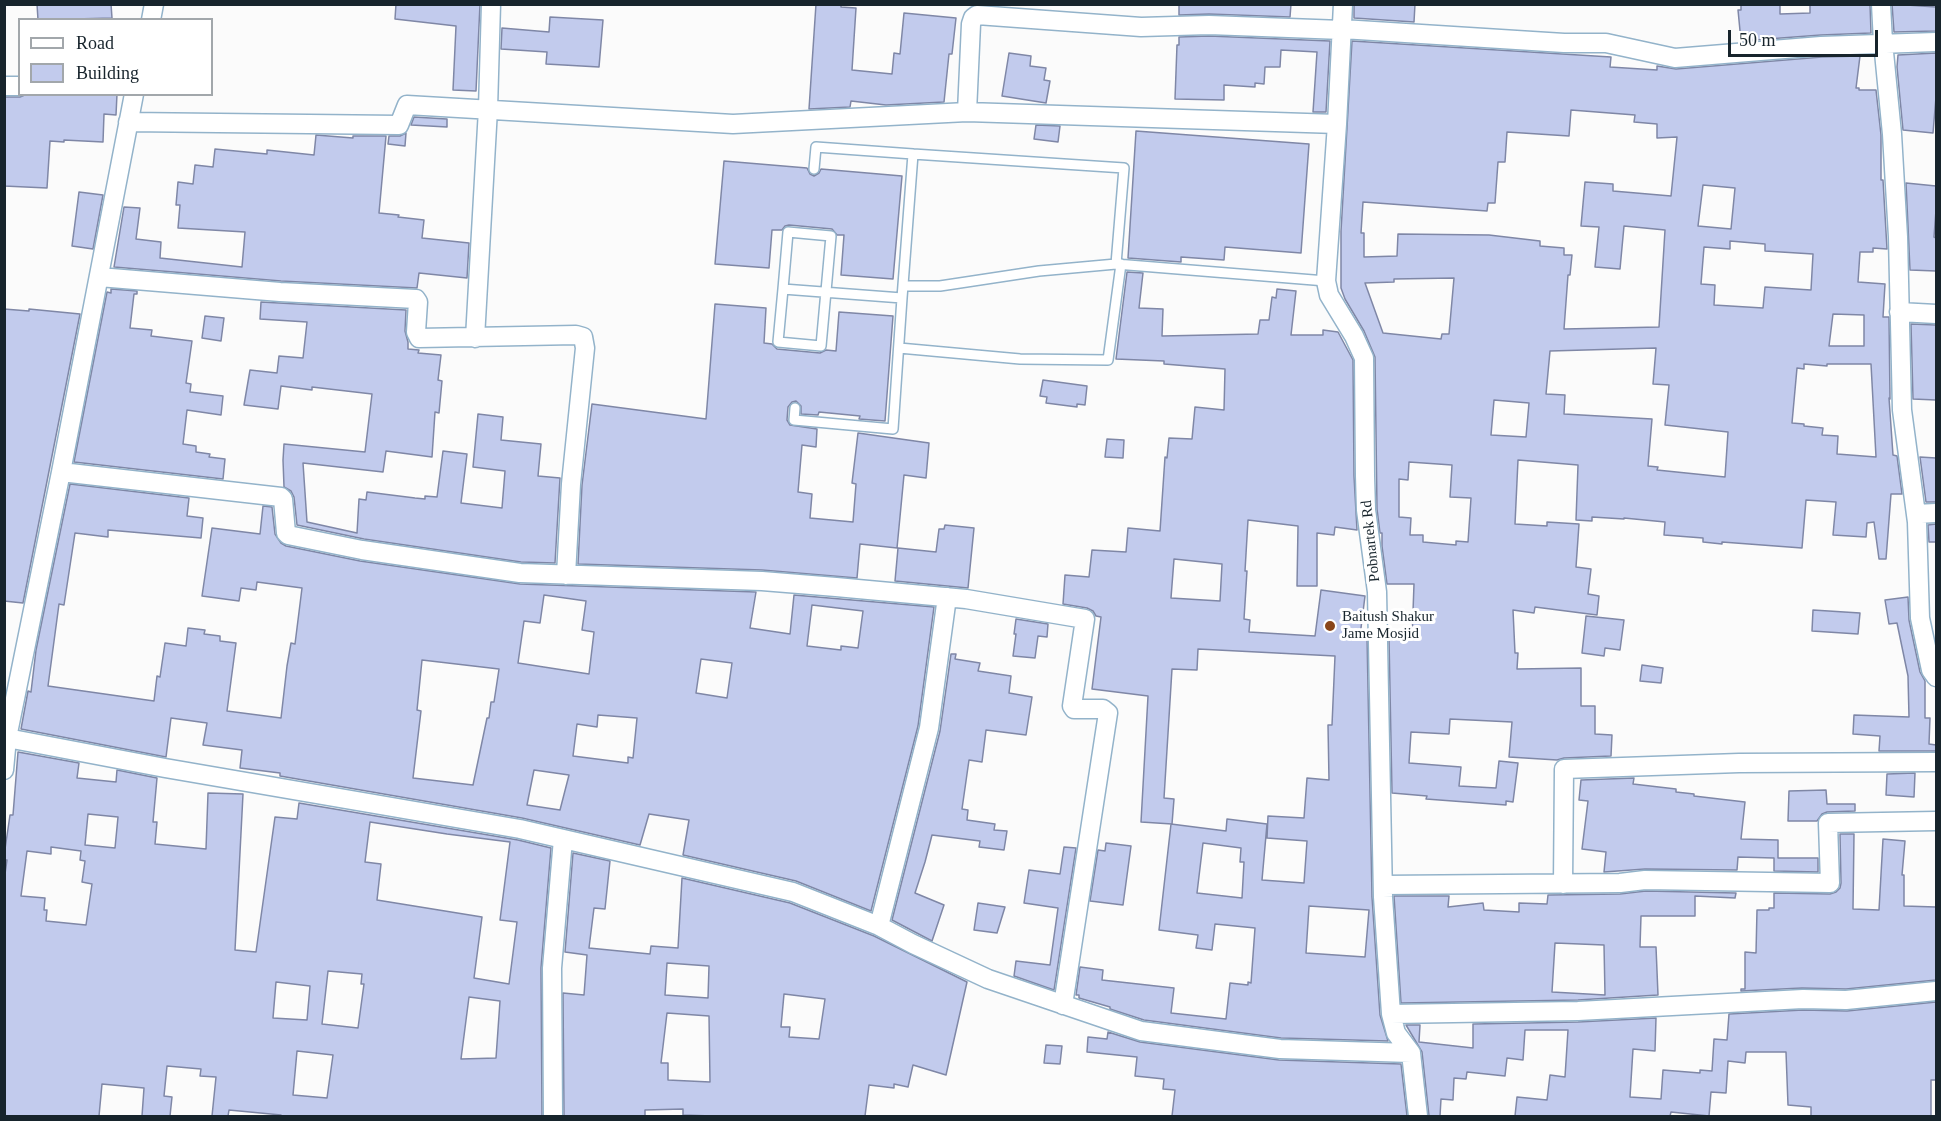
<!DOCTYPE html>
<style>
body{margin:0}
#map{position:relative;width:1941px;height:1121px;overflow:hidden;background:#fbfbfb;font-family:"Times New Roman",serif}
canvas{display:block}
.frame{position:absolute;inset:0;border:6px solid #17242c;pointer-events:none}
.legend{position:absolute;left:18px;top:18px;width:195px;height:78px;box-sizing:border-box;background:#fff;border:2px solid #a2a7ab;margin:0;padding:8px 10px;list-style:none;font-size:18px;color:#17242c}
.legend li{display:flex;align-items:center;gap:12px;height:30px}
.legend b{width:30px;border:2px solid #a2a7ab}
.scale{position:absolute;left:1728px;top:30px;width:150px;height:27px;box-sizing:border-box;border:3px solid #17242c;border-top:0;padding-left:8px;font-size:18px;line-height:21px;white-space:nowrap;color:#17242c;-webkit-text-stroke:4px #fff;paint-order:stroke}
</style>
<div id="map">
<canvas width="1941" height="1121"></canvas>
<div class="frame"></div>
<ul class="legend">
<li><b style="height:8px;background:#fff"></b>Road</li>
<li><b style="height:16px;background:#c2cbed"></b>Building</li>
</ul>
<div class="scale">50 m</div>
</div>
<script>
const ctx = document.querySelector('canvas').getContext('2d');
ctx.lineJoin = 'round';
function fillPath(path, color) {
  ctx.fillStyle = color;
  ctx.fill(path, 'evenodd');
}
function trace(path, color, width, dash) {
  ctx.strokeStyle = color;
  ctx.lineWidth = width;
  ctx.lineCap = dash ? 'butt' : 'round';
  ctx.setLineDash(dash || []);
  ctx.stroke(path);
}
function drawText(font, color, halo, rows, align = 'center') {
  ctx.font = font + ' "Times New Roman",serif';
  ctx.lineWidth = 6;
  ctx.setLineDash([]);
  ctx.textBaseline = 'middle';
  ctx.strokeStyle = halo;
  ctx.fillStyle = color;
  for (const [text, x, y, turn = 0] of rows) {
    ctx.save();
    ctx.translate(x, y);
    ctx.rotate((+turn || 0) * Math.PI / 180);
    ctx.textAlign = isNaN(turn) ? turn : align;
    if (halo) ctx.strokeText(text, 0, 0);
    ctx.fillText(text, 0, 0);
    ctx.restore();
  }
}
const building = new Path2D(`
 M37 4H111L112 18 38 20Z
 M396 4H480L476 91 453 90 456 26 395 19Z
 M816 4H841V7L856 8 852 70 892 74 894 53 900 54 904 13 956 18 952 54H949L944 102 886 105 851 101 850 107 809 109Z
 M1291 4 1290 17 1209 14 1179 15V5Z
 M1354 4H1415L1414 22 1354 18Z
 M1741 4H1780V14L1810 13V4H1870L1871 33 1821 35 1741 41 1738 10H1741Z
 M1892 4 1936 7V31L1894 32Z
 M550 17 603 20 599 67 546 64 547 52 501 49 502 28 549 32Z
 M1209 36 1330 41 1326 112H1313L1317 52 1281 50 1280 67H1265L1264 84 1255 83V87L1224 85V100L1175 99 1177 45H1179V37Z
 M1352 41 1611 57 1610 67 1657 70V66L1676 69 1822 57 1860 56 1856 88H1859V90H1876L1881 135V180H1883L1887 249 1873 248V252H1860L1858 282 1885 284 1883 317H1889L1890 399 1889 398 1893 455 1897 456 1902 494H1891L1886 559H1879L1874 522 1867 523 1866 537 1833 535 1836 502 1806 500 1802 548 1722 542V544L1703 542V538L1664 535 1665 522 1624 518V519L1592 517V521L1576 520 1578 465 1518 460 1515 524 1547 526V522L1579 524 1576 567 1591 569 1588 594 1599 596 1597 615 1535 607 1534 613 1513 610 1515 653H1518L1517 669 1581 668V706H1595V734L1612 735 1611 756 1564 758 1557 760 1509 757 1512 722 1450 719 1449 734 1411 732 1409 763 1461 767 1459 786 1496 788 1499 761 1518 763 1513 802 1506 801V805L1426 799 1427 796 1392 793 1389 638 1412 639 1414 584H1387L1382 546V533H1380L1377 509 1375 357 1364 331 1345 299 1341 288V231ZM1571 110 1635 115 1634 122 1657 124V138L1677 137 1671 196 1613 191V184L1585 182 1581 226 1599 227 1595 267 1620 269 1624 226 1665 230 1659 327 1564 329 1568 275H1570L1572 255H1564V248L1540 246V241L1489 235 1398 234 1397 256 1364 257V233H1361L1363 202 1487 211 1488 203H1495L1498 162H1505L1507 132 1569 136ZM1703 185 1735 188 1731 229 1698 226ZM1730 241 1765 244V251L1813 254 1811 290 1765 287 1763 308 1714 305 1715 285 1701 284 1704 247 1730 249ZM1454 278 1449 334H1442L1441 339 1383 333 1365 283 1394 282V279ZM1833 314 1864 315V346H1829ZM1656 348 1653 384 1669 385 1665 425 1728 432 1725 477 1657 470 1658 467 1648 466 1652 419 1564 414 1565 395 1546 394 1550 351ZM1804 364 1827 366V364H1871L1876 457 1837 454 1838 436 1822 435 1823 428 1804 426V424L1792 423 1797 368 1804 369ZM1494 400 1529 403 1526 437 1491 435ZM1409 462 1452 465 1450 497 1471 498 1468 542 1456 541V545L1423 542V535H1410L1411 518 1399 517V479L1408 480Z
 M1009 53 1031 56 1030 66 1046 68 1044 80 1050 81 1046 103 1002 96Z
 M1936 53V97L1933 133 1903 130 1897 67 1898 55Z
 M27 94H117L116 115 104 114 103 142 64 140V142L50 141 47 188 4 186V97H20Z
 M414 117 447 119V127L411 125Z
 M1036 125 1060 126 1058 142 1034 139Z
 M1136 131 1309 144 1301 253 1225 247 1224 260 1181 257V262L1128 258Z
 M406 133 405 146 388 144 389 136H400Z
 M316 135 353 138V136H386L379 213 399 215 398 217 424 220 422 238 469 243 467 278 419 273 417 288 281 281 114 267 124 207 140 208 136 239 161 242 160 258 242 267 245 232 178 228 180 205H176L178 182 193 184 195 165 213 167 215 149 267 154V150L314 155Z
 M724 161 807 168 810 174 814 176 819 173 821 169 902 176 893 279 841 275 844 235H837L832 229 789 225 785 226 782 230H772L769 268 715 264Z
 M1906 183 1936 186V210L1934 237 1936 238V271L1910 270Z
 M79 192 103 195 93 249 72 246Z
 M1127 272 1143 273 1139 308 1163 309 1162 336 1258 334 1260 320H1269L1272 297 1276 298 1277 289 1296 291 1291 335H1323V330L1338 332 1353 360 1354 476 1357 530 1335 527 1334 535 1317 533V586H1297L1298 526 1248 520 1245 571H1247L1244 619 1250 620 1249 632 1315 636 1321 590 1365 596 1360 636H1367L1372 897 1380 1015 1388 1041 1281 1038 1144 1020 1110 1009V1007L1079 998V995H1076L1080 967 1103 970 1102 980 1174 988 1171 1013 1226 1019 1230 983 1248 985V982L1251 983 1255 928 1215 924 1212 950 1196 948 1198 935 1159 930 1171 824 1226 831 1227 819 1267 824 1262 880 1304 883 1307 841 1267 838 1268 816 1304 818 1307 778 1329 780 1328 725H1332L1335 656 1198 649 1197 670 1172 669 1164 798 1174 799 1172 824 1141 822 1148 696 1092 689 1101 617 1096 616 1093 611 1087 608 1063 604 1065 575 1089 577 1092 550 1126 552 1128 528 1160 531 1165 457 1167 458 1169 438 1192 439 1195 407 1224 410 1225 369 1164 364V361L1116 359ZM1174 559 1222 564 1220 601 1171 598ZM1203 843 1241 848 1240 862H1244L1242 898 1197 893ZM1309 906 1369 910 1365 957 1306 953Z
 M111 289 137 291V294H134L130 328 152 330 151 336 192 341 186 383 191 384 190 392 223 396 221 415 187 410 183 444 196 446V452L210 454 209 457 225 459 223 479 74 462 107 292 111 293Z
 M261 302 406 310 405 331 408 342V349L419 350 418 353 441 355 438 380 442 381 439 413 435 412 432 457 386 451 383 472 303 463 307 522 357 533 359 499 366 500 367 492 415 498 425 499V496L437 497 443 451 467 454 461 503 502 508 505 471 473 467 478 414 503 417 501 440 541 444 538 476 560 478 555 563 521 562 364 539 297 525 294 497 291 491 284 487 283 460 284 444 365 452 372 394 312 387V390L281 386 278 409 244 405 250 370 277 373 279 356 303 358 307 322 260 319Z
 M715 304 766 308 764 343 772 344 777 349 820 353 826 350 836 351 839 312 893 316 885 421 859 419 860 416 819 412 818 415 801 414V406L796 401 792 402 788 407 787 420 790 425 817 429 816 447 802 445 798 492 812 494 810 518 853 522 856 484 852 483 858 433 929 443 926 478 904 475 897 548 860 544 857 578 762 570 578 564 582 485 592 404 706 419Z
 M4 309 29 311V309L80 314 23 603 4 601Z
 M205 316 224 318 221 341 202 338Z
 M1911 324 1936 325V400L1913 399Z
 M1043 380 1087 386 1085 405 1077 404V407L1046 403 1047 397 1040 396Z
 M1107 439 1124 440 1123 458 1105 457Z
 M1920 457 1936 458V502H1926Z
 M70 484 189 498 187 516 203 518 201 538 108 530V537L75 533 64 605 59 604 48 686 154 701 157 676 160 677 165 643 186 646 188 628 205 630 204 634 220 636V641L236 643 227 711 281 718 287 666 291 643 295 644 302 588 257 582 256 590 241 588 239 601 202 596 212 528 260 534 263 506 272 507 275 534 281 543 286 546 360 561 520 584 756 592 750 628 790 634 794 595 934 607 918 726 871 911 796 881 683 855 689 820 649 814 640 845 522 818 280 776V773L240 768 242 750 203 745 207 723 171 718 166 757 21 729 28 691 31 692 36 650ZM544 595 586 601 582 630 594 632 589 674 518 663 524 621 540 623ZM812 605 863 611 858 648 841 646V650L807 646ZM701 659 732 663 727 698 696 693ZM422 660 499 669 494 702H491L489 718H487L473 785 413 778 421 711 417 710ZM598 715 637 718 633 758 628 757V763L573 756 577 724 597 727ZM534 770 569 775 560 810 527 805Z
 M1936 524V542H1929L1928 525Z
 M945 525 974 528 968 588 895 581 898 548 936 552 939 529H944Z
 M1908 597 1909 620 1920 672 1925 681V718H1930L1929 744 1936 745V751H1879L1880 736 1853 734 1854 715 1909 717 1908 676 1897 623 1889 624 1885 600Z
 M1813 610 1860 613 1858 634 1812 631Z
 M1586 616 1624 620 1620 650 1605 648 1604 656 1582 653Z
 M1016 619 1048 624 1047 637 1038 636 1035 658 1013 656 1016 634H1014Z
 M951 654H956L955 659 980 663 978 671 1011 676 1009 693 1032 697 1026 735 986 730 982 762 969 760 962 809 968 810 967 820 995 824 994 830 1007 831 1004 850 979 847 980 841 932 835 925 862 915 893 944 905 932 941 892 920 940 731Z
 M1642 665 1663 668 1661 683 1640 681Z
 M18 752 79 763 77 778 116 782 117 770 157 778 153 822H157L155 844 206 849 208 793 243 794 235 950 256 952 275 817 297 819 299 803 518 840 551 848 541 968 542 1116H281V1115L229 1110 228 1116H212L216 1077 200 1076 201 1069 167 1066 164 1096 172 1097 170 1116H142L144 1088 102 1084 99 1116H4V881L7 860H4V856L10 815H13ZM88 814 118 817 115 848 85 845ZM370 822 447 834 510 842 500 920 517 922 509 984 474 978 482 917 377 900 381 864 365 862ZM51 847 81 851 80 860 85 861 82 882 92 884 86 925 46 921 47 910H44L45 898 21 896 27 851 51 854ZM328 971 362 974 361 984H364L358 1028 322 1024ZM276 982 310 986 307 1020 273 1018ZM469 997 500 1001 496 1058 461 1059ZM297 1051 333 1055 327 1098 293 1095Z
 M1915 773 1914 797 1886 795 1887 774Z
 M1634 778 1633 784 1676 789V792L1694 794V796L1745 802 1741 839 1778 840V858H1818V872L1774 871V858L1738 857 1737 870 1645 869 1604 872 1606 852 1582 849 1588 801 1579 800 1581 780Z
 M1826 790 1827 804H1855V811L1827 812 1822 814 1817 821H1788L1789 791Z
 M1840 834H1854L1853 909 1879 910 1883 839 1905 841 1902 875H1904V906L1936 907V980L1846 989 1802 988 1741 991V989H1745V952L1756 953 1757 910H1769V908H1774V893L1830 894 1836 892 1840 888 1841 883Z
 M1106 843 1131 846 1123 905 1090 901 1098 850 1105 851Z
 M1064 847 1076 848 1054 990 1014 976 1016 961 1050 965 1058 908 1024 903 1029 870 1060 874Z
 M573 853 610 861 605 909 594 908 589 948 650 954 651 946 678 948 682 878 790 903 874 936 967 982 946 1075 913 1065 908 1087 894 1084V1088L869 1085 865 1116H712L683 1115V1109L645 1110V1116H564L563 993 584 995 587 955 565 952ZM667 963 709 966 708 998 665 995ZM784 994 825 999 819 1039 789 1037 790 1027H781ZM667 1013 709 1016 710 1082 668 1080V1063H661Z
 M1646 891 1736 893 1735 898 1695 896V916H1641L1640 947H1656L1658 995 1578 1000 1401 1003 1394 896H1449L1448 907 1483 903 1484 910 1519 912V903L1547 904 1548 895 1620 894ZM1555 943 1604 945 1605 995 1552 992Z
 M978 903 1005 907 997 933 974 930Z
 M1936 1002V1080H1931V1116H1811V1107L1788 1105 1786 1052H1746L1745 1063 1728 1061 1726 1093 1711 1092 1709 1116 1671 1112 1670 1116H1515L1517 1097 1547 1100 1550 1075 1565 1077 1568 1030H1525L1523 1060 1507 1058 1505 1076 1467 1072 1466 1079 1454 1078 1453 1100 1441 1099 1440 1116H1429L1422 1052 1406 1025H1420L1419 1042 1473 1048V1024L1578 1022 1656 1018 1655 1051 1633 1049 1630 1097 1661 1099 1663 1070 1700 1073V1070L1712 1071 1714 1039 1727 1040 1729 1014 1803 1010 1847 1011Z
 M1108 1032 1140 1042 1279 1060 1401 1064 1407 1116H1172L1175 1090 1163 1089 1164 1079 1135 1076 1137 1057 1087 1052 1088 1037 1107 1039Z
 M1046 1045 1062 1046 1060 1064 1044 1063Z`);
const service = new Path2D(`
 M814 169 816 147 913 154
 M903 286H940L1039 271 1116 264
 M783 289 778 342 821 346 831 236 788 232 783 289 902 298 913 154 1124 168 1116 264 1326 281
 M899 348 1020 359 1108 360 1121 264
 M795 408 794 420 893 429 902 298`);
const minor = new Path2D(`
 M1343 4 1337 124 1326 281 1329 295 1354 336 1364 358 1365 476 1366 510 1377 592 1383 897 1391 1014 1396 1033 1411 1053 1418 1116
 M1881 4 1883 42 1892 134 1898 237 1902 410 1917 522 1920 618 1931 670 1936 677
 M151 20 154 4
 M1342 29 1564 43H1606L1675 58 1821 46 1936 42
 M4 86H20
 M967 112 971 24 973 18 977 15 1141 27 1209 25 1342 30
 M128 122 399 125 407 105 733 124 967 112 1337 124
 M99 277 280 292 416 299 418 302 416 332 419 338 576 335 583 337 585 348 571 484 566 575
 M1899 312 1936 314
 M475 338 488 109 491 4
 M61 472 281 497 283 499 286 533 288 535 362 550 520 573 762 581 836 587 966 599 1085 619 1072 706 1074 709H1103L1108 713 1063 1005
 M1916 514 1936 513
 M7 738 165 768 520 829 793 892 879 926 913 944 988 979 1141 1031 1280 1049 1411 1053
 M4 770 7 738 61 472 134 94
 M1563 884 1564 769 1739 763 1936 762
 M1383 885 1620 883 1645 880 1830 883 1828 823 1936 821
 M879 926 929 728 947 597
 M1391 1014 1578 1011 1803 999 1846 1000 1936 991
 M553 1116 552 968 563 839`);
const markers = [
 [1330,626,6,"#894519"]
];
const streetNames = [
 ["Pobnartek Rd",1371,541,-96]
];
const poiNames = [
 ["Baitush Shakur",1342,617],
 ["Jame Mosjid",1342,634]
];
fillPath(building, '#c2cbed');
trace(building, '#7f87a6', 1.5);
trace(service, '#93b3ca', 12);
trace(minor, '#93b3ca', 21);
trace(service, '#fff', 9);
trace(minor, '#fff', 18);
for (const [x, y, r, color] of markers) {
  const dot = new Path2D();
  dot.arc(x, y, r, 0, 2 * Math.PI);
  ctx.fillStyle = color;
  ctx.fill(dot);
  trace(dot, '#fff', 2);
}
drawText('15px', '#17242c', '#fff', streetNames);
drawText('15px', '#17242c', '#fff', poiNames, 'left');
</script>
